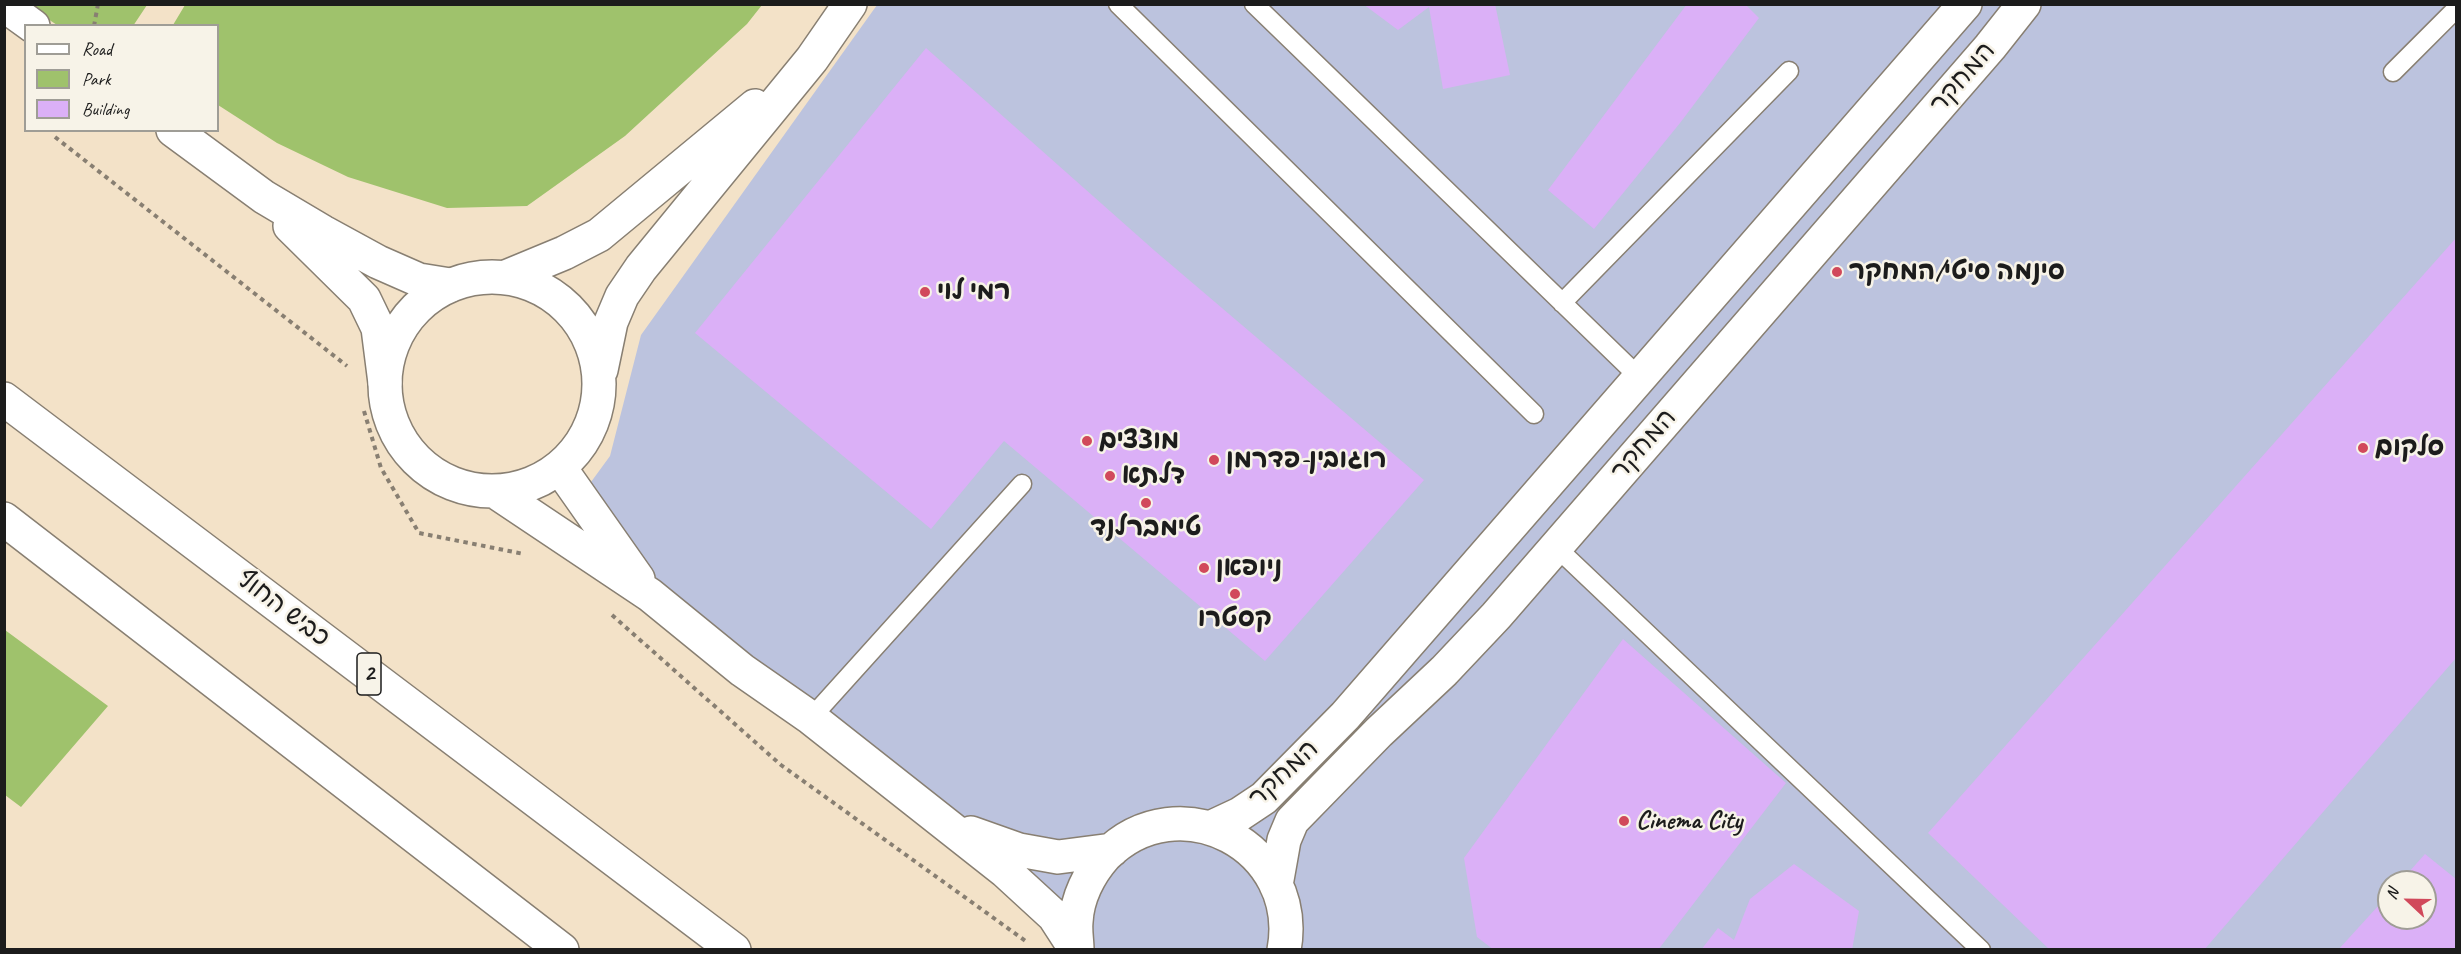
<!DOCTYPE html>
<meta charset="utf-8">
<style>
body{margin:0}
#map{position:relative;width:2461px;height:954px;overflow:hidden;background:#f3e2c8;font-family:Caveat,sans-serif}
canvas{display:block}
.frame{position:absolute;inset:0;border:6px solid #1c1c1c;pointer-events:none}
.legend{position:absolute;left:24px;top:24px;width:195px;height:108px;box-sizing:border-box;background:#f7f3e8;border:2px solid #9f9d96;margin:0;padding:8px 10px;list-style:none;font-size:18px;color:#1c1c1c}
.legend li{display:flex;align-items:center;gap:12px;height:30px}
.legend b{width:30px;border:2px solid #9f9d96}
.north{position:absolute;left:2377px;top:870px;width:60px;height:60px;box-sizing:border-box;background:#f7f3e8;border:2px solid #9f9d96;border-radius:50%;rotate:292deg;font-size:16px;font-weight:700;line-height:24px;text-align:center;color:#1c1c1c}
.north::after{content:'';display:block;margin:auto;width:21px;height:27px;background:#d1495b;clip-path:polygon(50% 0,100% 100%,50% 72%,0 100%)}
</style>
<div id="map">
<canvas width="2461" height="954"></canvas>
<div class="frame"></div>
<ul class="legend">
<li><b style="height:8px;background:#fff"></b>Road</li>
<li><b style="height:16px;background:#9fc26c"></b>Park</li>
<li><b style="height:16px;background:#dbb0f7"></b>Building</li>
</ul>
<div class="north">N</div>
</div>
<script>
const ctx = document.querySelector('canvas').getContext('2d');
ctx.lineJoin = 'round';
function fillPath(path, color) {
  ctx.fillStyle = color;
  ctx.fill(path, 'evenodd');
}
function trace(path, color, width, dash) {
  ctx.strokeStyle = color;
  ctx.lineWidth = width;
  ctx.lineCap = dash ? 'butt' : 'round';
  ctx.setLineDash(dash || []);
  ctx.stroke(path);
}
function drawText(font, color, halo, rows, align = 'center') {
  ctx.font = font + ' Caveat,"Playpen Sans Hebrew",sans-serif';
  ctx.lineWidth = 5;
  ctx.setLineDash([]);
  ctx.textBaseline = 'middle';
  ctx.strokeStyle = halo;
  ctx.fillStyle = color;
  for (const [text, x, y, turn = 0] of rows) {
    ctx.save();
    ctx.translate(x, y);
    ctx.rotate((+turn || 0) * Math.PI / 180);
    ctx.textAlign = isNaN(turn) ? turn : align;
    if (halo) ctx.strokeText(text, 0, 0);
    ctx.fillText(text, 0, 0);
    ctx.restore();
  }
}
const industrial = new Path2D(`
 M877 5H2456V949H1079L646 610 591 482 610 456 641 335ZM2389 882H2425V918H2389Z`);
const green = new Path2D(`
 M27 5H147L133 26 57 25Z
 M185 5V4L762 5 747 24 625 136 527 206 447 208 348 177 277 143 218 105V26L173 25Z
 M5 630 108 706 21 807 5 795Z`);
const building = new Path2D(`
 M1363 4H1495L1510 75 1443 89 1429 7 1398 30Z
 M1687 4H1745L1759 18 1680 123 1594 229 1548 190Z
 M926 48 1155 251 1424 480 1265 661 1004 441 931 529 695 333Z
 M2456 238V658L2204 950H2050L1928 833Z
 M1623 639 1786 783 1658 950H1494L1477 937 1464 858Z
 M2425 854 2456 879V950H2338L2389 894V918H2425V882H2400Z
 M1794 864 1859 911 1852 950H1701L1718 928 1734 940 1750 899Z`);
const path = new Path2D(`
 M94 26 98 4
 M55 137 347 366
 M364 411 381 468 419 533 524 554
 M612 615 781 765 1027 942`);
const service = new Path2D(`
 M1118 4 1534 414
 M1254 4 1640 378
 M2393 72 2456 9
 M1562 303 1789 71
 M1556 547 1981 950
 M811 718 1022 484`);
const minor = new Path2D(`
 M4 5 33 26
 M173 130 264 197 323 232 378 262 419 280 450 285
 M290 226 364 299 378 328 385 383`);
const tertiary = new Path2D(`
 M506 277 564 253 599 235 755 106
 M385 384a107 107 0 1 1 214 0a107 107 0 1 1-214 0Z
 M601 370 611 322 622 296 641 268 812 59 850 4
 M560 468 638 579
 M496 492 650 595 742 670 811 718 1005 871 1054 916 1076 950
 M1210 828 1240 814 1264 798 1345 716 1965 4
 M971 833 1019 850 1058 857 1112 850
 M1276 885 1284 840 1292 821 1379 732 1444 671 1496 616 1990 47 2024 4
 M1077 950C1077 941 1075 931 1076 922 1077 898 1089 874 1105 856 1179 781 1303 847 1284 950`);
const motorway = new Path2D(`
 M4 399 734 950
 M4 519 562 950`);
const markers = [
 [1837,272,6,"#d1495b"],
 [925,292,6,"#d1495b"],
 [1087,441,6,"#d1495b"],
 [2363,448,6,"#d1495b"],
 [1214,460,6,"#d1495b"],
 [1110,476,6,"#d1495b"],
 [1146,503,6,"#d1495b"],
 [1204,568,6,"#d1495b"],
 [1235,594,6,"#d1495b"],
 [1624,821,6,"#d1495b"]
];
const shields = [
 [369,674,24]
];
const shieldNames = [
 ["2",369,674]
];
const streetNames = [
 ["המחקר",1963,78,-49],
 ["המחקר",1644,445,-49],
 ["כביש החוף",283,609,37],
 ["המחקר",1284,774,-43]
];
const poiNames = [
 ["סינמה סיטי/המחקר",1849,272],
 ["רמי לוי",937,292],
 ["מוצצים",1099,441],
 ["סלקום",2375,448],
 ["רוגובין-פדרמן",1226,460],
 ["דלתא",1122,476],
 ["טימברלנד",1146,528,"center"],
 ["ניופאן",1216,568],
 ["קסטרו",1235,619,"center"],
 ["Cinema City",1636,821]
];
fillPath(industrial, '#bcc3de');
fillPath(green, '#9fc26c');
fillPath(building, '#dbb0f7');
trace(service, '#887f72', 21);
trace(minor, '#887f72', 36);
trace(tertiary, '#887f72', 36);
trace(motorway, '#887f72', 36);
trace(path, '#887f72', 4, [4.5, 4.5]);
trace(service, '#fff', 18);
trace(minor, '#fff', 33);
trace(tertiary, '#fff', 33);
trace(motorway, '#fff', 33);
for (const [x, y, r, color] of markers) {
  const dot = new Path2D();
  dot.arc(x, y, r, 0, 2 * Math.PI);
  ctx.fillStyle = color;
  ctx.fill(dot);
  trace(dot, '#f7f3e8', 2);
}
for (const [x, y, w] of shields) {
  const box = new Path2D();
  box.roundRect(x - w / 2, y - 21, w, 42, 4.5);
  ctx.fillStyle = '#f7f3e8';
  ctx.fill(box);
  trace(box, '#1c1c1c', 1.5);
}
drawText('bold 24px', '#1c1c1c', null, shieldNames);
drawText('26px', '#1c1c1c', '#f7f3e8', streetNames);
drawText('bold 26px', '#1c1c1c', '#f7f3e8', poiNames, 'left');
</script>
